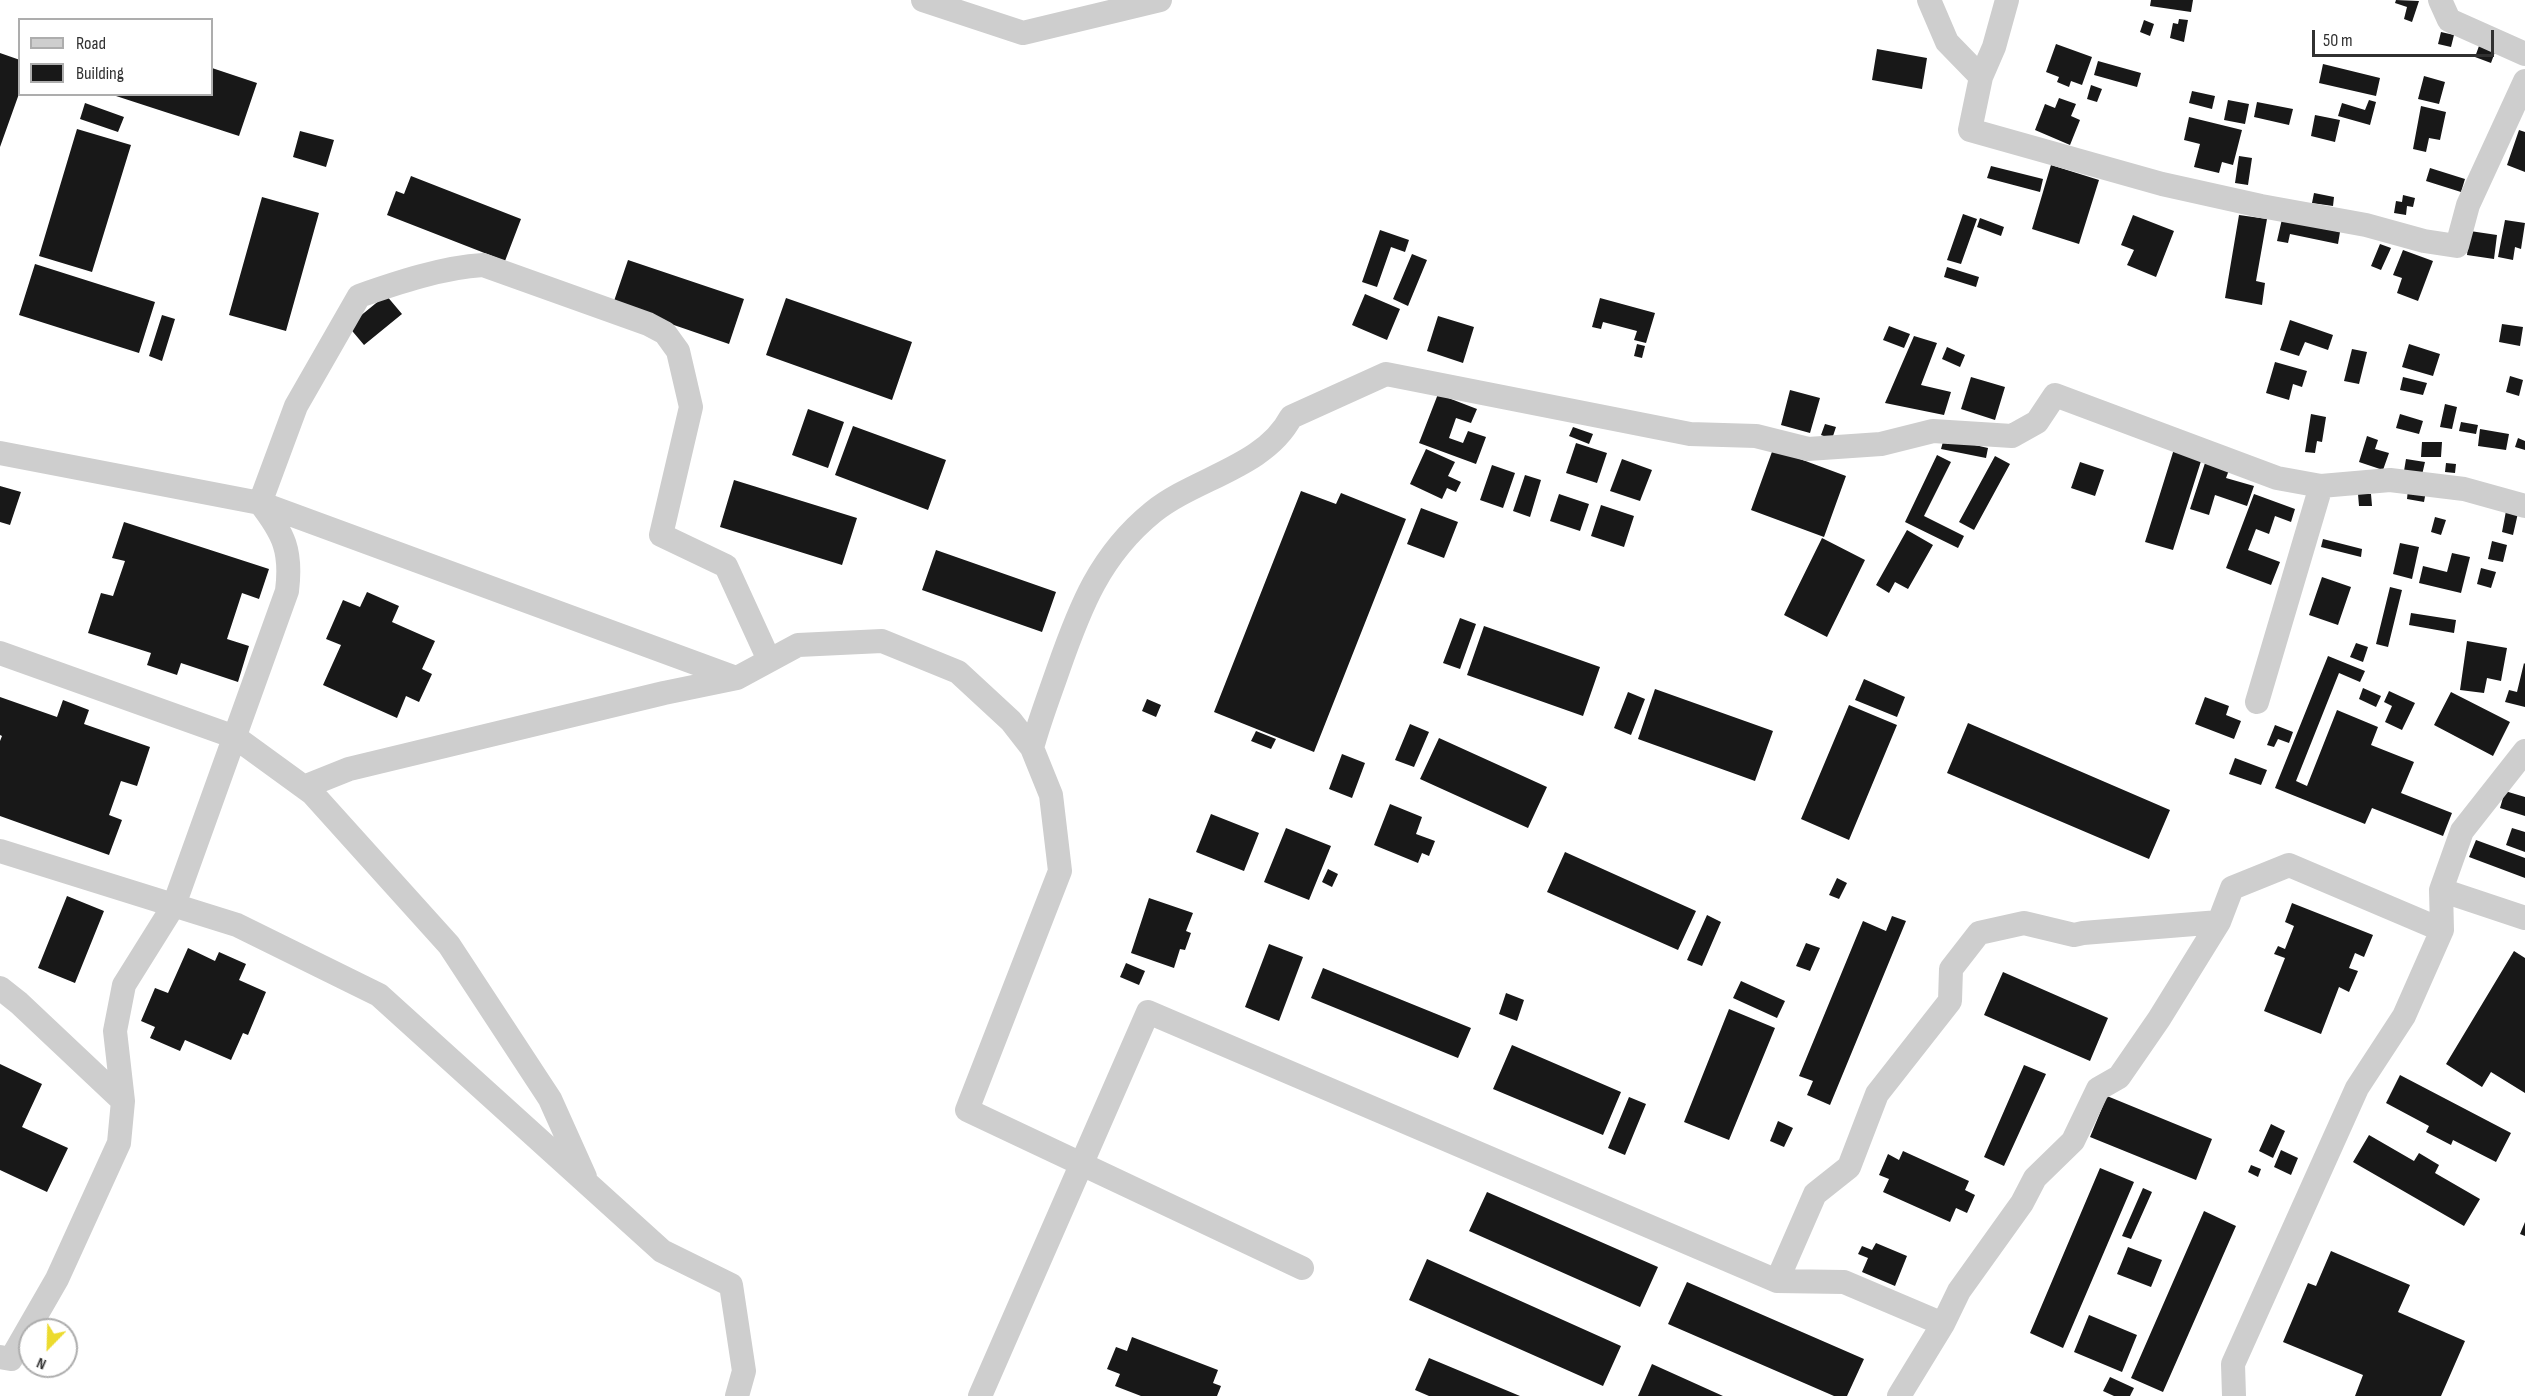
<!DOCTYPE html>
<style>
body{margin:0}
#map{position:relative;width:2525px;height:1396px;overflow:hidden;background:#fff;font-family:"Sofia Sans Condensed",sans-serif}
canvas{display:block}
.legend{position:absolute;left:18px;top:18px;width:195px;height:78px;box-sizing:border-box;background:#fff;border:2px solid #adadad;margin:0;padding:8px 10px;list-style:none;font-size:18px;color:#313131}
.legend li{display:flex;align-items:center;gap:12px;height:30px}
.legend b{width:30px;border:2px solid #adadad}
.north{position:absolute;left:18px;top:1318px;width:60px;height:60px;box-sizing:border-box;background:#fff;border:2px solid #adadad;border-radius:50%;rotate:203deg;font-size:16px;font-weight:700;line-height:24px;text-align:center;color:#313131}
.north::after{content:'';display:block;margin:auto;width:21px;height:27px;background:#ecdb2e;clip-path:polygon(50% 0,100% 100%,50% 72%,0 100%)}
.scale{position:absolute;left:2312px;top:30px;width:182px;height:27px;box-sizing:border-box;border:3px solid #313131;border-top:0;padding-left:8px;font-size:18px;line-height:21px;white-space:nowrap;color:#313131;-webkit-text-stroke:4px #fff;paint-order:stroke}
</style>
<div id="map">
<canvas width="2525" height="1396"></canvas>
<ul class="legend">
<li><b style="height:8px;background:#cecece"></b>Road</li>
<li><b style="height:16px;background:#181818"></b>Building</li>
</ul>
<div class="north">N</div>
<div class="scale">50 m</div>
</div>
<script>
const ctx = document.querySelector('canvas').getContext('2d');
ctx.lineJoin = 'round';
function fillPath(path, color) {
  ctx.fillStyle = color;
  ctx.fill(path, 'evenodd');
}
function trace(path, color, width, dash) {
  ctx.strokeStyle = color;
  ctx.lineWidth = width;
  ctx.lineCap = dash ? 'butt' : 'round';
  ctx.setLineDash(dash || []);
  ctx.stroke(path);
}
const building = new Path2D(`
 M2151 0H2193L2191 12 2150 6Z
 M2396 0 2419 1 2412 22 2404 19 2407 7 2395 3Z
 M2179 19 2188 20 2184 42 2170 38 2173 23 2178 24Z
 M2144 20 2154 24 2150 36 2140 32Z
 M2441 32 2454 35 2451 47 2438 44Z
 M2056 44 2092 57 2082 85 2071 81 2069 87 2057 82 2059 77 2046 72Z
 M2479 46 2495 52 2491 63 2475 57Z
 M1877 49 1927 58 1922 89 1872 80Z
 M0 53 20 60V91L0 147Z
 M2098 61 2141 73 2137 87 2094 75Z
 M2323 64 2380 78 2376 96 2319 83Z
 M212 68 257 83 239 136 116 96V94H212Z
 M2424 76 2445 82 2439 104 2418 99Z
 M2091 85 2102 89 2097 102 2087 99Z
 M2192 91 2215 96 2212 109 2189 103Z
 M2059 98 2076 104 2071 116 2080 120 2070 145 2035 130 2045 104 2055 108Z
 M2228 100 2249 104 2245 124 2224 120Z
 M2369 100 2376 102 2370 125 2338 116 2342 103 2365 110Z
 M2257 102 2293 109 2289 125 2254 117Z
 M85 103 124 117 118 132 80 119Z
 M2421 106 2446 112 2440 140 2429 138 2426 152 2413 149Z
 M2315 115 2340 120 2335 142 2311 136Z
 M2189 117 2242 130 2233 165 2222 162 2219 173 2194 167 2200 144 2184 140Z
 M77 129 131 145 92 272 39 256Z
 M2519 130 2525 132V172L2507 165Z
 M300 131 334 140 326 167 293 157Z
 M2239 156 2252 158 2248 185 2235 183Z
 M2051 165 2099 180 2079 244 2032 229Z
 M1991 166 2043 179 2040 192 1987 178Z
 M2430 168 2465 179 2461 192 2426 181Z
 M411 176 521 219 505 261 387 215 396 191 404 194Z
 M2314 193 2334 197 2333 206 2312 203Z
 M2403 195 2415 198 2413 207 2407 206 2406 215 2394 213 2396 201 2402 202Z
 M262 197 319 213 286 331 229 315Z
 M1963 214 1977 219 1961 264 1947 260Z
 M2133 215 2174 231 2156 277 2127 265 2134 250 2121 245Z
 M2239 215 2267 219 2256 281 2265 283 2262 305 2225 298Z
 M1980 218 2004 227 2001 236 1977 227Z
 M2282 219 2340 232 2338 244 2290 234 2288 243 2277 241Z
 M2505 220 2525 223 2521 249 2515 247 2513 260 2498 257Z
 M1380 230 1409 240 1405 252 1391 247 1377 287 1362 282Z
 M2470 231 2497 235 2494 259 2467 255Z
 M2380 244 2391 248 2381 270 2371 266Z
 M2403 250 2433 261 2418 301 2397 293 2402 278 2393 275Z
 M1412 254 1427 260 1408 306 1393 299Z
 M628 260 744 299 729 344 613 304Z
 M35 264 155 302 139 353 19 315Z
 M1947 267 1979 277 1976 287 1944 277Z
 M1365 294 1400 309 1387 340 1352 325Z
 M386 295 402 314 364 345 348 326Z
 M786 298 912 342 892 400 766 355Z
 M1600 298 1655 313 1646 343 1634 340 1637 331 1603 322 1601 329 1592 327Z
 M162 315 175 319 162 361 149 356Z
 M1438 316 1474 327 1463 363 1427 351Z
 M2290 320 2333 335 2328 350 2305 342 2299 356 2280 350Z
 M2502 324 2523 327 2520 346 2499 342Z
 M1889 326 1910 334 1904 348 1883 340Z
 M1914 336 1937 343 1921 385 1951 392 1944 415 1885 403Z
 M1637 344 1645 346 1642 358 1634 356Z
 M2409 344 2440 354 2433 376 2402 367Z
 M1947 347 1965 355 1960 367 1942 359Z
 M2352 349 2367 352 2359 384 2344 381Z
 M2275 362 2307 371 2302 387 2293 384 2289 400 2266 393Z
 M2510 376 2523 380 2519 396 2506 392Z
 M1971 377 2005 387 1995 420 1961 409Z
 M2403 377 2427 383 2423 395 2400 390Z
 M1790 390 1820 398 1810 433 1781 425Z
 M1438 394 1477 409 1471 423 1456 418 1449 438 1463 443 1468 431 1486 437 1476 464 1419 443Z
 M2445 404 2457 407 2452 429 2440 427Z
 M808 409 844 422 828 468 792 455Z
 M2311 414 2326 417 2322 442 2317 441 2315 453 2305 452Z
 M2400 414 2423 421 2419 434 2396 428Z
 M2461 422 2478 425 2476 434 2459 431Z
 M1825 424 1836 427 1832 439 1821 435Z
 M853 426 946 460 928 510 835 475Z
 M1573 427 1593 434 1589 444 1569 436Z
 M2480 429 2509 434 2506 450 2478 446Z
 M2367 436 2378 440 2375 449 2389 453 2383 470 2359 462Z
 M1944 438 1988 448 1986 458 1941 449Z
 M2518 438 2525 441V450L2515 447Z
 M2422 442H2442L2441 457H2421Z
 M1576 443 1607 453 1597 483 1566 473Z
 M1426 449 1455 462 1448 476 1461 482 1456 492 1447 488 1442 499 1410 484Z
 M1773 449 1846 476 1824 537 1751 510Z
 M2174 449 2202 458 2173 550 2145 542Z
 M1937 455 1951 462 1924 516 1964 536 1958 548 1905 522Z
 M1995 456 2010 464 1974 530 1959 522Z
 M1622 459 1652 470 1640 501 1610 491Z
 M2406 459 2425 462 2422 475 2404 471Z
 M2080 462 2104 470 2095 496 2071 488Z
 M2205 463 2229 470 2226 478 2254 486 2247 506 2215 495 2209 515 2190 509Z
 M2446 463 2456 464 2455 473 2445 472Z
 M1492 465 1515 473 1503 508 1480 500Z
 M1525 475 1541 480 1530 517 1513 511Z
 M734 480 857 518 842 565 720 527Z
 M0 486 21 492 10 525 0 522Z
 M2408 489 2426 491 2424 502 2407 499Z
 M1301 491 1336 504 1341 493 1406 519 1314 752 1214 712Z
 M1559 494 1589 504 1580 531 1550 521Z
 M2254 494 2295 509 2291 522 2275 516 2269 534 2256 529 2248 550 2280 562 2271 585 2226 568Z
 M2358 494H2371L2372 506H2359Z
 M1601 505 1634 516 1624 547 1591 536Z
 M1421 508 1458 522 1444 558 1407 544Z
 M2506 511 2518 513 2513 535 2502 532Z
 M2435 517 2446 520 2441 535 2431 532Z
 M124 522 269 569 259 599 242 593 227 639 249 646 238 682 181 663 177 675 147 665 151 653 88 633 101 593 113 596 125 561 112 558Z
 M1907 530 1933 545 1908 589 1895 582 1889 593 1876 585Z
 M1822 538 1865 560 1827 637 1784 615Z
 M2323 539 2362 549 2361 557 2321 547Z
 M2492 541 2507 545 2503 562 2488 559Z
 M2400 543 2419 547 2412 579 2393 574Z
 M936 550 1056 592 1042 632 922 590Z
 M2452 553 2470 557 2461 593 2419 583 2423 566 2447 572Z
 M2481 568 2496 572 2491 588 2477 584Z
 M2322 577 2351 587 2338 625 2309 615Z
 M2390 587 2402 590 2388 647 2376 644Z
 M367 592 399 606 392 622 435 641 422 669 432 674 419 702 406 696 397 718 323 685 341 645 326 639 343 600 360 607Z
 M2411 613 2456 620 2454 633 2409 625Z
 M1460 618 1476 624 1460 669 1443 663Z
 M1484 626 1600 667 1583 716 1467 675Z
 M2467 641 2507 648 2501 681 2487 678 2484 693 2460 690Z
 M2356 643 2368 647 2363 662 2350 657Z
 M2328 656 2365 671 2360 682 2339 673 2296 781 2307 786 2337 710 2378 727 2371 745 2414 762 2401 793 2452 813 2443 836 2372 808 2365 824 2275 788Z
 M2524 663 2525 664V707L2505 702 2509 690 2517 692Z
 M1864 679 1905 697 1897 717 1855 700Z
 M2363 688 2381 696 2376 707 2359 699Z
 M1655 689 1773 731 1755 781 1638 739Z
 M2389 691 2415 703 2402 730 2385 722 2392 706 2384 702Z
 M1628 692 1645 699 1631 735 1614 728Z
 M2451 692 2510 722 2493 756 2434 725Z
 M0 697 57 717 63 700 89 710 84 724 150 747 137 786 121 781 109 815 122 820 109 855 0 816V741L2 736 0 735Z
 M2205 697 2229 706 2226 715 2241 721 2234 739 2195 724Z
 M1147 699 1161 705 1156 717 1142 711Z
 M1849 705 1897 725 1849 840 1801 819Z
 M1968 723 2170 810 2149 859 1947 773Z
 M1410 724 1429 732 1414 767 1395 760Z
 M2275 725 2293 732 2289 743 2278 739 2274 747 2267 745Z
 M1256 731 1276 739 1271 749 1251 741Z
 M1439 738 1547 787 1528 828 1420 779Z
 M1342 754 1365 763 1352 798 1329 789Z
 M2235 758 2267 770 2261 785 2229 774Z
 M2505 791 2525 797V816L2500 808Z
 M1390 804 1422 817 1416 834 1435 841 1429 856 1422 853 1418 863 1374 845Z
 M1211 814 1259 833 1244 871 1196 852Z
 M1286 828 1331 846 1309 900 1264 882Z
 M2512 828 2525 832V852L2506 845Z
 M2476 840 2525 858V878L2469 857Z
 M1565 852 1696 911 1678 950 1547 892Z
 M1328 869 1338 874 1332 887 1322 882Z
 M1837 878 1847 883 1839 899 1829 895Z
 M67 896 104 911 75 983 38 968Z
 M1149 898 1193 913 1186 931 1191 933 1185 950 1180 949 1174 968 1131 953Z
 M2292 903 2373 935 2364 957 2355 953 2349 968 2358 971 2349 992 2339 987 2321 1034 2264 1011 2285 958 2274 954 2278 946 2285 949 2294 926 2285 922Z
 M1707 915 1721 922 1702 966 1687 960Z
 M1892 916 1906 921 1830 1105 1807 1095 1813 1081 1799 1076 1863 921 1886 931Z
 M1806 943 1820 948 1810 971 1796 966Z
 M1269 944 1303 957 1279 1021 1245 1007Z
 M188 948 215 961 219 952 246 964 239 980 266 992 248 1035 243 1033 231 1060 185 1040 180 1051 150 1038 155 1027 141 1021 155 988 168 993Z
 M2514 951 2525 958V1093L2491 1072 2482 1087 2446 1064Z
 M1126 963 1145 971 1139 985 1120 977Z
 M1323 968 1471 1028 1458 1058 1311 998Z
 M2003 972 2108 1018 2090 1061 1984 1015Z
 M1741 981 1785 1001 1777 1018 1733 998Z
 M1506 993 1524 1000 1517 1021 1499 1014Z
 M1729 1009 1775 1028 1729 1140 1684 1122Z
 M1512 1045 1621 1092 1603 1135 1493 1089Z
 M0 1064 42 1084 22 1127 68 1148 47 1192 0 1170Z
 M2024 1065 2046 1074 2004 1166 1984 1157Z
 M2400 1075 2511 1133 2496 1162 2453 1140 2451 1145 2426 1132 2429 1126 2386 1103Z
 M2107 1096 2212 1139 2196 1180 2090 1137Z
 M1629 1097 1646 1104 1625 1155 1608 1148Z
 M1778 1121 1793 1128 1784 1147 1770 1141Z
 M2271 1124 2285 1131 2273 1158 2259 1151Z
 M2369 1135 2414 1161 2419 1153 2439 1165 2435 1173 2480 1199 2464 1226 2353 1162Z
 M2281 1150 2298 1158 2291 1175 2274 1167Z
 M1903 1151 1969 1181 1965 1190 1975 1195 1967 1213 1956 1208 1950 1222 1883 1192 1889 1179 1879 1175 1888 1154 1899 1160Z
 M2251 1165 2261 1169 2258 1177 2248 1172Z
 M2100 1168 2134 1182 2063 1348 2030 1333Z
 M2143 1188 2152 1192 2131 1239 2122 1236Z
 M1487 1192 1658 1267 1640 1307 1469 1231Z
 M2204 1211 2236 1226 2163 1392 2131 1378Z
 M2525 1222V1236L2520 1234Z
 M1876 1243 1907 1256 1895 1286 1862 1272 1868 1258 1858 1254 1862 1246 1872 1250Z
 M2128 1247 2162 1260 2151 1287 2117 1274Z
 M2331 1251 2410 1285 2398 1312 2465 1341 2441 1396H2355L2363 1375 2283 1342 2308 1283 2316 1286Z
 M1427 1259 1621 1346 1603 1386 1409 1300Z
 M1687 1282 1864 1359 1847 1396H1834L1668 1324Z
 M2089 1315 2137 1335 2122 1372 2074 1352Z
 M1132 1337 1218 1370 1213 1383 1221 1386 1217 1396H1141L1115 1386 1120 1374 1107 1369 1116 1347 1127 1351Z
 M1429 1358 1520 1396H1429L1415 1390Z
 M1652 1364 1723 1396H1638Z
 M2110 1377 2134 1388 2130 1396H2114L2103 1391Z`);
const minor = new Path2D(`
 M923 0 1023 33 1160 0
 M1929 0 1947 42 1981 77
 M2007 0 1994 47 1981 77 1970 130 2162 184 2261 206 2366 225 2424 241 2457 246 2468 205 2525 81
 M2440 0 2449 20 2525 54
 M0 453 260 503 736 678
 M0 653 235 737 312 793 449 945 550 1099 585 1177
 M2257 702 2321 486
 M1032 748C1039 722 1049 696 1058 670 1080 607 1100 555 1153 512 1195 478 1265 467 1291 417L1386 374 1690 434 1756 436 1808 449 1881 444 1933 431 2012 436 2037 422 2055 395 2277 478 2321 486 2390 480 2464 489 2525 506
 M304 787 349 769 664 693 737 678 798 645 882 641 958 672 1011 721 1032 748 1051 795 1060 871 967 1110 1302 1268
 M0 851 237 925 379 995 662 1251 731 1285 744 1371 737 1396
 M2441 890 2525 918
 M0 988 19 1003 123 1101
 M1777 1281 1815 1194 1849 1167 1877 1094 1950 1001 1951 969 1979 933 2024 923 2074 935 2083 933 2219 922 2232 888 2289 865 2442 930 2441 890 2462 831 2525 751
 M0 1357 11 1359 57 1279 119 1143 123 1101 115 1031 124 985 174 905 287 591C292 551 284 534 260 503L296 406 359 296C396 283 444 267 483 265L648 324 665 333 678 351 691 407 661 535 726 566 769 660
 M980 1396 1148 1012 1777 1281 1844 1282 1943 1324
 M1899 1396 1943 1324 1959 1291 2022 1203 2035 1178 2073 1141 2098 1089 2119 1077 2159 1019 2219 922
 M2234 1396 2233 1364 2357 1088 2404 1016 2442 930`);
fillPath(building, '#181818');
trace(minor, '#cecece', 24);
</script>
